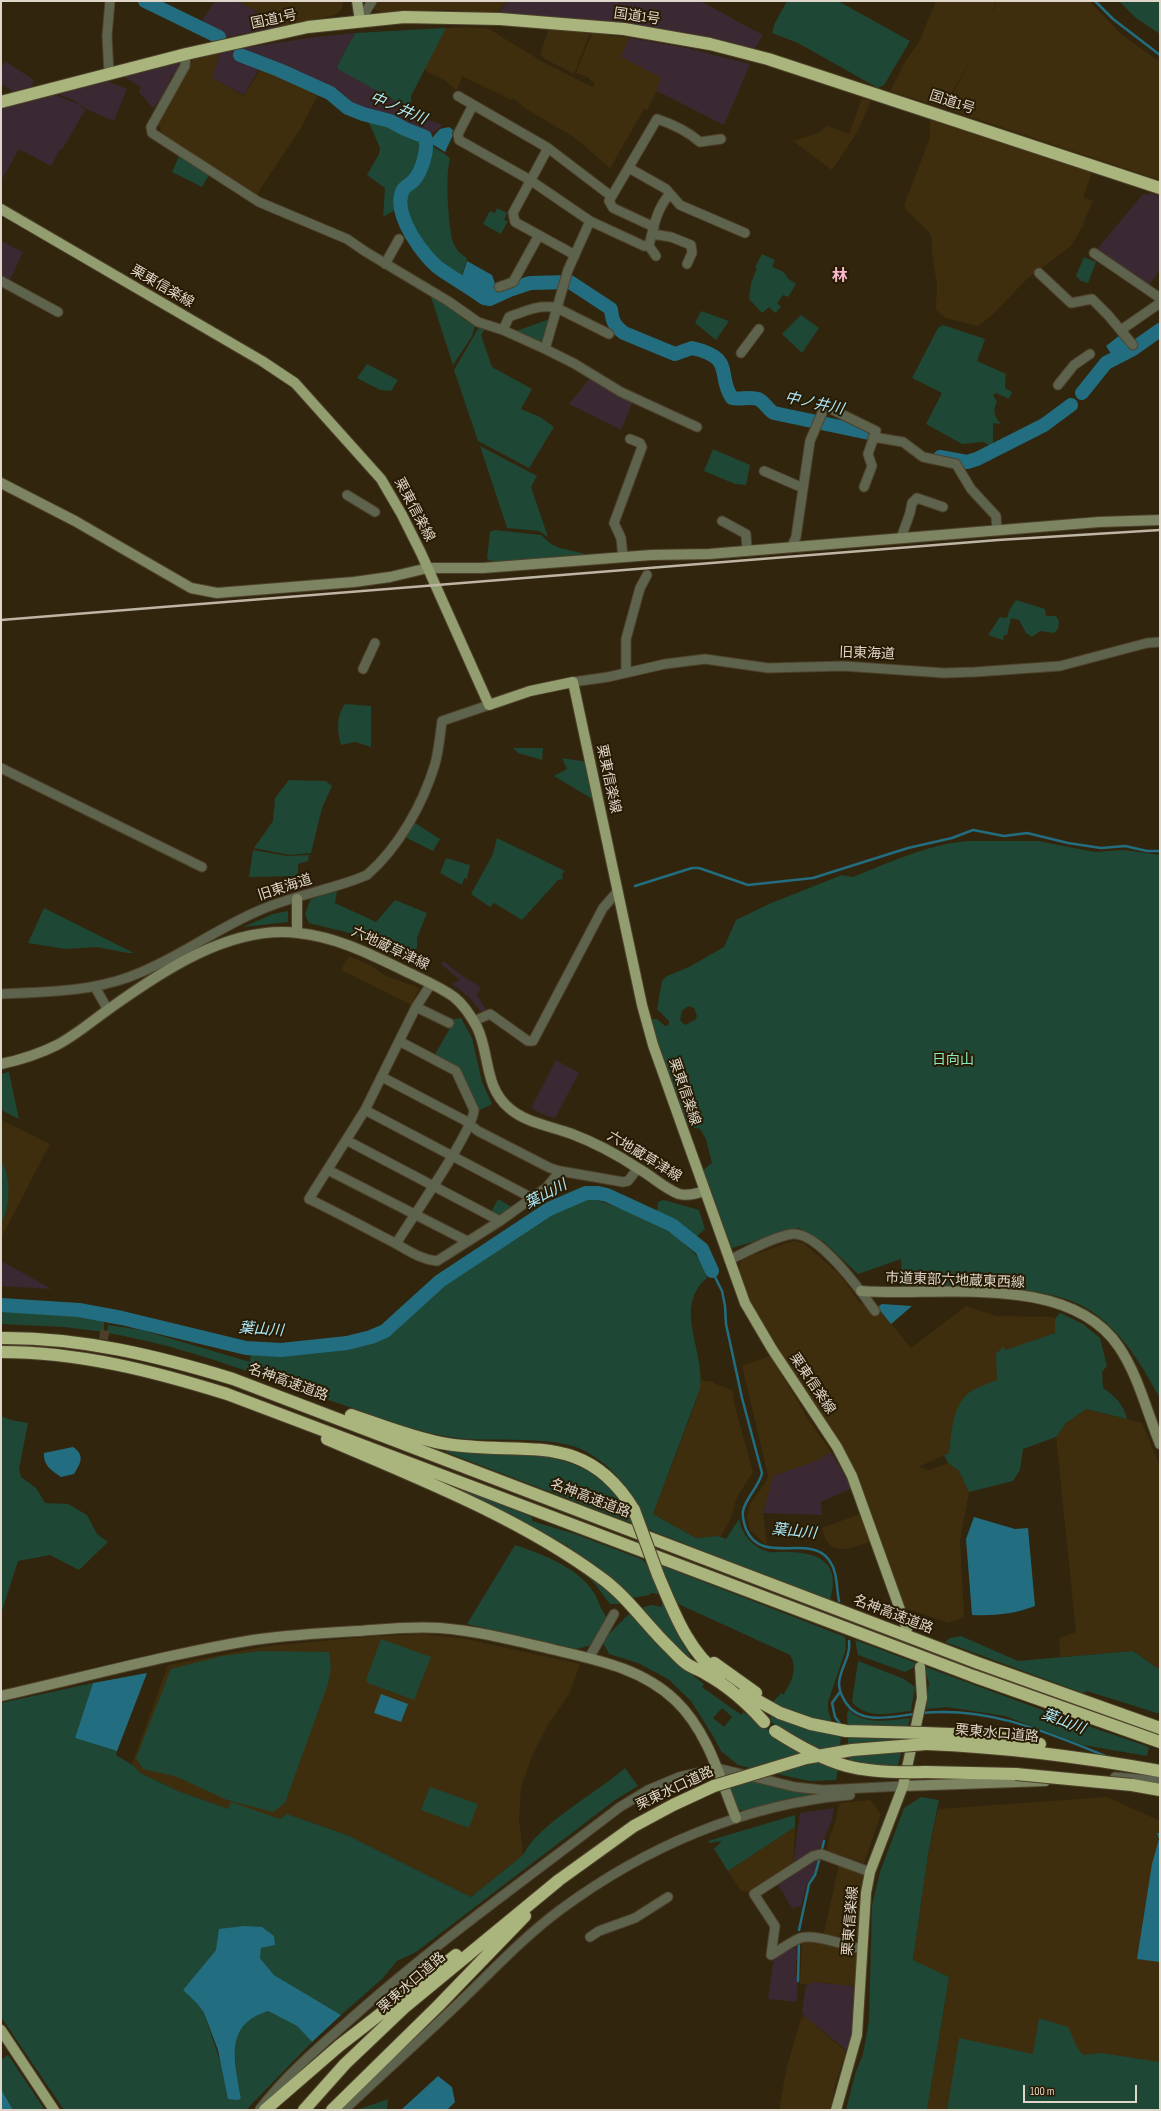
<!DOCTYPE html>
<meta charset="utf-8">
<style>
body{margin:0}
#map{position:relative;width:1161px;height:2111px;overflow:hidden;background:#32250d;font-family:"Sofia Sans Condensed",sans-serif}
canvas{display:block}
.frame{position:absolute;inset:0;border:2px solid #ded6c8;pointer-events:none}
.scale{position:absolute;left:1023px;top:2085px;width:114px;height:18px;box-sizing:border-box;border:2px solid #ded6c8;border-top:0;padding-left:5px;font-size:12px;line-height:14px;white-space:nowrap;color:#ded6c8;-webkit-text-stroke:3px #281b04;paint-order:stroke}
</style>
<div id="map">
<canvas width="1161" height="2111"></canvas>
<div class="frame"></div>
<div class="scale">100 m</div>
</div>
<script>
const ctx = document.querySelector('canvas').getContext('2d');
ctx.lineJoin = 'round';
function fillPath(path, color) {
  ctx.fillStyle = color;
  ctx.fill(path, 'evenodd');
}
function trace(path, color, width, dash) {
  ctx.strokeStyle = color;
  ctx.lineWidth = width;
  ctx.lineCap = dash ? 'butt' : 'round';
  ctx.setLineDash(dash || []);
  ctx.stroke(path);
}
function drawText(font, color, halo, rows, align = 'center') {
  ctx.font = font + ' "Sofia Sans Condensed","Noto Sans JP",sans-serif';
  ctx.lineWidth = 4;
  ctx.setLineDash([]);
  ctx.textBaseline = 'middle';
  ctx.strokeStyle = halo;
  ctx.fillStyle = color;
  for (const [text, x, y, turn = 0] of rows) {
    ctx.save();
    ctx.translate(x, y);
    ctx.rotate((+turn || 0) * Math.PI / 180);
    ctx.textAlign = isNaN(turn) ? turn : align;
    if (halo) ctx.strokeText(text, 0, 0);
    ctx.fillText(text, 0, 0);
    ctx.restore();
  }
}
const commercial = new Path2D(`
 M215 1H238L283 26 227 37 203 24V19Z
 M507 1H700L763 35 754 50 686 32H674L574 19 498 13Z
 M355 33 337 65 403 106 408 105 429 120 443 125 430 135 390 117 372 113 350 104 321 83 278 62 255 55 243 48 316 37Z
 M629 38 687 48 750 64 724 125 657 91 660 77 621 57Z
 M231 50 240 58 260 67 244 95 212 78 220 52Z
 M5 61 34 80 31 87 12 92V90L1 84V68Z
 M181 62 175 76 172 75 164 96 153 108 139 92 141 87 124 77Z
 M107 81 127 89 114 121 86 109 75 101 58 94Z
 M55 95 78 104 85 110 62 150 60 149 51 166 19 149 1 181V109Z
 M1149 193 1160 196V269L1149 286 1099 254 1098 248 1143 194 1148 195Z
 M1 241 23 252 10 280 1 276Z
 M590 378 633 401 621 430 569 404Z
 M443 961 464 977 481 987 477 995 487 1012 480 1011 469 997 452 984 460 980 441 964Z
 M556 1060 579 1073 555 1118 542 1114 531 1108Z
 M1 1261 52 1289 1 1286Z
 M831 1452 852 1488 821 1502 822 1515 763 1513 773 1476 818 1460Z
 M834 1808 832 1820 819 1850 793 1866 800 1813Z
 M818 1858 814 1874 807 1883 801 1906 792 1908 777 1883Z
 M790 1947 797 1948 796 1971 798 1990 796 2002 768 1999 774 1957Z
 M812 1982 856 1986 854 2027 849 2052 804 2016 802 2011 806 1985 812 1984Z`);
const built = new Path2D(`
 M238 1H343V3L342 9 335 15 283 26Z
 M375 1H506L497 14 448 10 382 12 374 9Z
 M936 1H996L989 19 997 1H1089L1122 35 1160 62V180L950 110 949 107 953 93 975 53 951 94 948 107 945 108 890 91 905 62 919 42Z
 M467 27 489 29 543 62 592 87 595 83 590 80V78L576 73 592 33 629 38 621 57 660 77 657 91 647 110 644 109 610 168 575 138 525 108 513 98 512 100 462 76 457 90 455 89 446 81 426 71 424 68 446 28Z
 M549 29 590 33 574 74 545 59 540 54Z
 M220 52 212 78 244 96 262 67 318 95 300 129 257 194 161 133 159 124 194 58Z
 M862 98 871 101 856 134 832 170 793 141 818 133 827 126 849 134Z
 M930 120 1092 173 1083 197 1093 201 1083 223 1084 224 1071 246 1027 279 991 316 978 326 946 318 936 310 937 285 932 253V239L929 232 906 210 904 205 930 138Z
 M349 956 370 965 384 975 419 988 411 1005 341 970Z
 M1 1120 50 1144 1 1238Z
 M793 1241 803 1243 828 1264 840 1275 860 1303 879 1309 911 1348 966 1306 996 1316 1054 1317 1055 1319V1333L1006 1351 997 1380 973 1391 954 1419 949 1453 918 1467 930 1470 948 1463 959 1471 969 1492 960 1541 964 1617 949 1623 905 1608 873 1517 848 1457 753 1309 739 1272 740 1263 744 1258Z
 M771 1356 808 1419 831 1452 818 1460 773 1476 763 1513 767 1544 764 1543 750 1530 747 1517 750 1504 767 1480 768 1475 742 1366Z
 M701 1380 714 1382V1383L733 1391 734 1403 753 1472 736 1499 732 1516 721 1536 696 1538 653 1514 696 1402Z
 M1086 1409 1142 1423 1160 1466V1670L1133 1651 1060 1657 1059 1638 1076 1632 1056 1437 1066 1423Z
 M860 1514 870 1542 847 1549 834 1548 826 1541 822 1528Z
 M422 1634 466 1639 580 1664 569 1694 549 1723 532 1756 521 1787 519 1819 523 1855 471 1897 347 1835 287 1814 280 1819 228 1809 178 1791 140 1773 132 1764 168 1665 268 1646 377 1636Z
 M1107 1797 1160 1821V2110H927L949 1978 913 1960 928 1854 938 1809Z
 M870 1800 881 1814 864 1863 827 1851 828 1842 836 1820 839 1803Z
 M795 1827 793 1866 751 1892 741 1891 728 1871Z
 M841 1864 863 1875 858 1936 849 1942 826 1937 824 1933 839 1865Z
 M802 1940 816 1941 853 1950 857 1956 856 1986 813 1982 812 1984H800Z
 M804 2016 846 2051 835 2085 831 2110H779L787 2066 801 2019Z`);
const green = new Path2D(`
 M787 1H838L910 41 884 85 878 88 798 43 772 33 775 23Z
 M1119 1H1160V34L1136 18Z
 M446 28 411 96V105L404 106 338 69 337 66 355 33Z
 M367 118 383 121 420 137 424 144 416 174 412 179 402 187 399 193 397 209 383 217 385 188 367 175 379 154 380 148Z
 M430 145 445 154 450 159C445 174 448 225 453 242 456 249 460 254 467 258L462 277C456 274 448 272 443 267 427 254 398 216 404 195 406 188 412 187 417 182 425 172 427 157 430 145Z
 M179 156 209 175 202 187 172 172Z
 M497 208 507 213 504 220 508 221 501 234 483 224 490 211 495 213Z
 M762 254 775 260 772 267 782 271 787 276V278L796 284 788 297 783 295 777 303 781 307 775 313 769 307 762 313 749 299 751 283 757 268 755 267Z
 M1084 257 1096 262 1088 283 1081 281 1076 276Z
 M431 297 452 308 463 319 475 326 472 336 453 365Z
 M701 311 729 321 716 340 695 323Z
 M801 315 819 328 802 353 782 334Z
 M550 319 544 340 539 342 516 331Z
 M943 325 985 339 977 361 1006 374 1005 388 1012 392 1009 399 996 393 993 395 997 402C992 411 995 417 1001 424L993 423V447L983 442 962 444 926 424 942 393 912 378 938 328Z
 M479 327 485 329 481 335 492 367 532 389 521 409 540 417 554 427 529 468 478 441 454 370Z
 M367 364 398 380 391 391 380 390 357 378Z
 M480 446 537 476 531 487 548 537 539 531 507 528Z
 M713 449 750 465 746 485 735 484 704 471Z
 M494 530 541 535 551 544 560 548 594 556 500 564 487 559 490 532Z
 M1016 600 1045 609 1046 616H1056L1059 621 1058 629 1054 633 1040 631 1032 637 1026 633 1019 620 1011 618 1007 635H1004L1003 640 988 635 1000 617 1007 618 1009 611Z
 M345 704 371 706V747L355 742 341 745C337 732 336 715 345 704Z
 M513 748H543L542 760 518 753Z
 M562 758 587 762 594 800 554 776 567 769Z
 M289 780 326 781 332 786 322 808 311 853 290 855 254 848 273 821 275 798Z
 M415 823 440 839 433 851 405 837Z
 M497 838 565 871 562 874 563 879 558 880 522 920 494 903 490 907 471 894 493 854Z
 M967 841H1038L1095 852 1124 850 1160 855V1399C1143 1366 1122 1332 1091 1311 1045 1280 956 1289 902 1287L901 1259 858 1274 824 1242 799 1228 732 1248 702 1171 712 1163 706 1139 700 1129 690 1127 684 1119 678 1100 683 1095H675L653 1032 652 1019H657L665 1026 669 1025V1021L657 1009 662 981 667 976 689 967 724 947 736 920 769 904 842 875 853 877C891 862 926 845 967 841ZM688 1006 694 1008 697 1016 695 1020 685 1025 680 1020 682 1011Z
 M253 850 287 856 309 855 308 861 298 864V876L249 877Z
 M446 858 470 865 467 879 464 878 462 885 440 873Z
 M337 890 335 903 376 922 395 900 427 913 417 938V947L410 960 350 933 309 923 305 914 311 899Z
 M44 908 134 953H128L96 947 66 949 28 943Z
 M288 911V922L243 927 273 914Z
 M461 1018 472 1038 482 1082 492 1104 478 1111 461 1076 434 1056 450 1028V1020Z
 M9 1072 19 1119 1 1110V1074Z
 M1 1159C11 1177 11 1206 1 1224Z
 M592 1198 649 1219 668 1228 701 1260 707 1278C672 1307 706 1352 700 1389L653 1514 696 1538 718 1536 726 1539 739 1519C742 1535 753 1548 770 1552 776 1553 783 1551 789 1552 821 1553 841 1564 830 1600L647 1529C634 1496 617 1468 585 1451 552 1434 494 1443 456 1438 420 1433 386 1420 352 1408 271 1381 192 1347 107 1333L108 1325 142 1330 250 1362 251 1352 283 1353 354 1344 375 1339 396 1327 417 1305 453 1277 535 1222 576 1199Z
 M498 1199 513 1208 502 1216 491 1212Z
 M664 1200 699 1210 705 1229 696 1237 673 1220 657 1212 658 1202Z
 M1 1309 45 1310 104 1317V1332L64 1327 1 1324Z
 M1060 1313 1083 1324 1100 1338 1107 1366 1102 1372 1103 1388C1115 1396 1124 1405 1127 1419L1086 1409 1066 1423 1056 1437 1023 1449 1020 1470 1013 1481 969 1492 959 1471 948 1463 944 1455 949 1453C952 1431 952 1403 973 1390 981 1386 989 1383 997 1380L996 1354 1003 1347 1006 1350 1055 1333V1319Z
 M1 1416 11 1420 28 1423 19 1469 21 1477 36 1488 45 1503 68 1504 87 1515 97 1534 108 1542 79 1570 50 1555 18 1561 1 1614Z
 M446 1449C518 1453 601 1445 634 1524L446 1452Z
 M439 1480 532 1517V1521L575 1534 641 1559 649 1565 659 1594 650 1593V1595L631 1598 621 1604H610L595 1584 576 1566 568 1546Z
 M515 1545C548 1556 590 1572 600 1606 601 1610 605 1613 606 1617L592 1645 576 1649 467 1624Z
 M660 1565 845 1637 846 1649 828 1702V1711L833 1725 776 1706 773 1702 781 1693 783 1695C792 1682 798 1669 790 1655L674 1602Z
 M662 1598 676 1632 692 1659 672 1643 640 1608 652 1605 662 1607Z
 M630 1613 686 1670 704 1684 702 1687 737 1712 742 1715 743 1712 803 1753 750 1768 738 1765 721 1751 713 1736 691 1701 668 1679 638 1663 609 1654 603 1643 606 1637ZM722 1708 732 1717 724 1727 713 1718Z
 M961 1636 1018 1661 1133 1651 1160 1670V1714L1087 1691 1083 1693 945 1642 950 1638Z
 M381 1639 431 1657 414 1700 368 1683 366 1680Z
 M855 1640 916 1663 913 1668 905 1672 858 1655Z
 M260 1651 329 1652 331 1667 328 1684 285 1803 273 1812 227 1800 175 1776 143 1769 136 1758 171 1669 222 1656Z
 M858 1661 904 1679 915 1687 911 1711C890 1713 867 1720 852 1702Z
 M923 1666 1053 1714 1149 1747 1147 1756 1083 1745 1005 1716 947 1707 926 1709 929 1683Z
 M93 1683 75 1738 117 1751 116 1755 134 1766 140 1773 178 1791 228 1809 231 1802 280 1819 287 1814 347 1835 471 1897 523 1855C539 1823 597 1793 625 1768L638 1786 615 1800 416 1952 397 1961 382 1979 341 2015 274 1975 260 1958 261 1948 275 1945 216 1950 183 1990 201 2007 204 2013 224 2073 241 2098C237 2071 225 2033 253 2016 257 2013 264 2012 268 2011L297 2026 312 2042 246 2110H64L1 2017V1703Z
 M849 1710C864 1726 891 1720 910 1718L898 1765 891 1769 849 1764 847 1714Z
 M770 1712 841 1735 840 1746 814 1751 771 1722Z
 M819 1762 838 1769 836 1780 809 1781 773 1773Z
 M753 1779 823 1794 749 1811 738 1810 729 1787Z
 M430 1787 478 1804 469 1828 421 1810Z
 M921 1797 939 1800 928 1854 913 1960 949 1977 927 2110H846L855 2074 863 2054 869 2021 872 1905 880 1872 904 1808Z
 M795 1815V1827L728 1871 714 1849 722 1841 709 1843 708 1841Z
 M1039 2018 1068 2027 1077 2047 1083 2055 1101 2053 1160 2062V2110H947L959 2038 1033 2054Z
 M8 2055 45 2110H13L1 2089V2060Z
 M388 2099 387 2110H357Z`);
const water = new Path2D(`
 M449 127 453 130 452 134 453 135 445 152 432 144 431 139 440 129Z
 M467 261 492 275 498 292 490 295 486 294 462 277Z
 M1120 335 1129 347 1112 355 1106 346Z
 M882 1304 912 1306 891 1324 879 1309V1306Z
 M73 1447C85 1455 81 1463 74 1474L61 1477C51 1470 43 1465 44 1453Z
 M974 1517 1015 1529 1028 1528 1035 1606C1015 1614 993 1616 972 1615L966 1539Z
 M147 1673 117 1751 75 1738 93 1683Z
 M381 1694 408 1704 401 1722 374 1713Z
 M1157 1833H1160V1962L1137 1959 1152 1864 1159 1839Z
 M244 1926 262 1927 274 1936 275 1945 261 1948 260 1958 274 1975 341 2015 312 2042 297 2026 268 2011C223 2025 235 2061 241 2098L238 2100 228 2099 218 2050 204 2013C199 2004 190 1997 183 1990L216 1950 219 1929Z
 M438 2076 452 2087 455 2102 447 2110H401Z
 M1 2089 13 2110H1Z`);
const stream = new Path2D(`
 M1095 1 1113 19 1160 55
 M635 886 692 868H699L748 885 813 878 908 848 952 838 973 830 1004 836 1027 833 1068 843 1101 848 1125 846 1147 851H1160
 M712 1271 722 1291 725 1306 726 1324 742 1398 762 1473C759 1487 746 1497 743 1511 742 1518 744 1523 746 1529 761 1566 810 1533 829 1560 838 1572 836 1587 839 1601
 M849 1641C851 1657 840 1668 839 1683 839 1691 842 1697 846 1703 861 1726 893 1716 916 1714
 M840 1692 832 1703 835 1717 841 1725
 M921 1713C989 1706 1046 1732 1108 1757
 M822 1849 824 1841
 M799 1930 809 1884 815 1875 820 1857
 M798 1981 799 1942`);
const river = new Path2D(`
 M145 1 219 37
 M240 55 279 70 330 93 348 108 363 114 390 121 405 129 425 137C429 148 422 171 414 180 411 184 405 186 403 190 391 213 424 259 443 271 456 280 471 288 484 298L490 299 512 289 530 283 570 282 611 309C612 320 614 326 624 333L670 352 675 354 692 348C736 358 716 374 732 398 740 400 750 396 758 399 764 401 768 410 774 413L869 433
 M1082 393 1106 363 1133 349 1160 330
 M940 457 967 462 977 459 1044 425 1071 405
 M1 1305 79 1310 122 1318 246 1348 281 1350 347 1343 371 1337 385 1331 440 1281 549 1209 586 1193H598L607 1195 672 1225 702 1249 712 1271`);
const streetTunnel = new Path2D(`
 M99 1366 105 1330`);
const street = new Path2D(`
 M360 21 372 1
 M186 54 185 66 151 127 152 133 259 202 347 239 366 252 448 301 478 322 503 330 545 349 575 364 621 392 697 427
 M109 73 107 36 110 1
 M458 96 548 148 611 196
 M473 105 458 134 459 140 530 180 590 221 568 270 545 349
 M548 148 513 213 515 222 575 255
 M629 168 666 189 680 205 745 233
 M590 221 644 246H649
 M654 227 613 208 609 201 657 119C673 124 687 131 700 142L721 139
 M652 234 671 237 691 245 692 253 687 264
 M1094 253 1160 298
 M656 256 649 246C653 229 657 207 670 194
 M385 264 399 239
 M1039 273 1071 303 1092 299 1108 315 1133 345
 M1 281 58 312
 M499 287 513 282 539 235
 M503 330 509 317C525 311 539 304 557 308L609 334
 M1121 330 1160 303
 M741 353 759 329
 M1058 385 1074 365 1090 354
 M873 437 903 442 923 457 956 464 971 489 996 516 997 531
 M764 471 803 488
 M347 495 375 512
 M722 521 746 534 747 550
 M901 538 910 513 912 503 917 498 943 507
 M792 546 796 537 810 441 825 406 876 431 868 454 872 466 864 487
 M623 557 621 538 614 523 642 447 640 443 630 439
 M363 669 375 643
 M626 673V639L640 588 647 575
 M573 682 608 677 665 664 705 659 768 668 843 666 944 673 975 672 1060 666 1147 643 1160 642
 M1 768 202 867
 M431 984 416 1007 365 1110 309 1199C336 1212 362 1226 389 1240 405 1248 418 1259 437 1261L500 1221 546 1188 560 1171 623 1182 628 1181 638 1168
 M95 987 108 1010
 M1 994C44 992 88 992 129 977 175 960 214 930 258 911 293 895 332 890 367 875 399 847 423 804 435 764 439 750 440 735 442 721L489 705
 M416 1007 449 1023
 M474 1021 490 1014 528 1041H533L603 908 618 891
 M382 1077 464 1120 478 1131 550 1168 560 1171
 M365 1110 532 1198
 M346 1140 500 1221
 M328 1170 467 1241
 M396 1244C411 1219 473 1131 474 1110L456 1071 399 1041
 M729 1260C747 1252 772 1237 792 1234 818 1231 861 1291 875 1311
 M589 1658 614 1614
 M1115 1777 1160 1781
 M590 1937 599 1931 635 1918 668 1897
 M771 1955 775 1926 754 1894 813 1856 821 1854 870 1872
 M771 1955C780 1950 789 1943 798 1939 812 1932 847 1946 862 1949
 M260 2109C287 2074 320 2046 353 2017 437 1942 530 1876 620 1807L648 1790 679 1777 717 1768 795 1787 823 1790 903 1786
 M344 2110C383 2073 424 2037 463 1999 494 1969 525 1936 560 1910 645 1847 745 1804 850 1795`);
const secondary = new Path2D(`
 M1 483 75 521 191 588 217 593 354 582 390 577 428 568H483L651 555 709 554 1099 522 1160 520
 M297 899V932
 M1 1064C20 1060 39 1054 57 1045 76 1035 92 1021 109 1009 162 971 230 925 298 933 337 937 370 954 405 971 421 979 439 986 454 997 464 1005 471 1016 477 1027 490 1054 484 1087 509 1108 526 1123 551 1126 572 1134 596 1143 618 1155 639 1169 652 1176 665 1189 679 1194 687 1196 696 1194 704 1191
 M861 1291C939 1297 1069 1272 1119 1347 1138 1375 1147 1412 1160 1444
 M1 1696C85 1677 169 1654 253 1640 288 1635 322 1633 357 1631 385 1629 413 1626 440 1628 479 1631 517 1641 555 1650 598 1660 643 1669 676 1701 708 1732 720 1778 736 1818
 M903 1786 1045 1781`);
const primary = new Path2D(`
 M357 1 360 21
 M1 209 262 361 295 383 381 479 402 515 421 553 489 705 530 691 573 682 642 1005 653 1045 745 1303 772 1349 837 1447 852 1476 907 1629
 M1 2030 54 2110
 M836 2110 857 2035 866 1893 870 1872 903 1786 922 1698 920 1667`);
const highway = new Path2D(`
 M1 102 186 54 308 27 404 17 500 19 624 29 710 44 768 59 1160 188
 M1 1338C80 1337 158 1356 233 1379L978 1663 1160 1728
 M1 1352C79 1352 153 1371 227 1394L973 1676 1160 1742
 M351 1415C381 1425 411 1437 441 1443 519 1458 583 1426 634 1510
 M327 1439C420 1479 518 1517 600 1577 627 1596 646 1625 670 1648 675 1653 681 1660 687 1664 693 1668 700 1670 706 1674 728 1686 748 1704 764 1722
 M658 1575C673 1610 688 1652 720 1675
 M714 1663 756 1693
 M744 1693 780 1713
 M923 1733 980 1735 1040 1744
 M926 1744C1005 1747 1082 1757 1160 1771
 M925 1772 1016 1774
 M1132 1785 1160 1790
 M265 2110 339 2046 456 1955
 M304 2110 345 2064 406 2006 559 1880 634 1826 673 1805 714 1786
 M332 2110 438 2006 525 1916`);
const rail = new Path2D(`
 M1 620 998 540 1160 530`);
const highwayBridge = new Path2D(`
 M634 1510 658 1575
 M780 1713 811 1724 846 1731 923 1733
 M775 1731C831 1767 858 1774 925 1772
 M1016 1774 1132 1785
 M714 1786 806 1758 852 1750 926 1744`);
const streetNames = [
 ["国道1号",637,17,8],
 ["国道1号",274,20,-12],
 ["国道1号",952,103,18],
 ["栗東信楽線",162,287,30],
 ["栗東信楽線",414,510,62],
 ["旧東海道",867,654,2],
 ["栗東信楽線",608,779,78],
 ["旧東海道",285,888,-18],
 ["六地蔵草津線",390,949,25],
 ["栗東信楽線",684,1092,71],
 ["六地蔵草津線",644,1157,31],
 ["市道東部六地蔵東西線",955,1281,2],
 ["名神高速道路",288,1383,20],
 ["栗東信楽線",812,1384,56],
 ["名神高速道路",590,1499,21],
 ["名神高速道路",893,1615,21],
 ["栗東水口道路",997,1734,5],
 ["栗東水口道路",675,1789,-25],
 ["栗東信楽線",851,1921,-85],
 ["栗東水口道路",412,1983,-41]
];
const parkNames = [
 ["日向山",953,1060]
];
const waterNames = [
 ["中ノ井川",398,109,23],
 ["中ノ井川",814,404,12],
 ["葉山川",546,1195,-28],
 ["葉山川",261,1330,4],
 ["葉山川",794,1532,6],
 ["葉山川",1063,1722,21]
];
const quarterNames = [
 ["林",840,277]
];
fillPath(commercial, '#3a2932');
fillPath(built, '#3f2e0e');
fillPath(green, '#1e4735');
fillPath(water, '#226e80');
trace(stream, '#226e80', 2.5);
trace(river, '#226e80', 14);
trace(streetTunnel, '#4c4029', 9, [9, 4.5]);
trace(street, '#4e412b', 11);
trace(secondary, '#4e412b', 12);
trace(primary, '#4e412b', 12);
trace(highway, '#4e412b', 14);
trace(street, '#5e634d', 9);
trace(secondary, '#7c8461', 10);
trace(primary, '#939e70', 10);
trace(highway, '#a9b57d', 12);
trace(rail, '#beb5a5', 2.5);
trace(highwayBridge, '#4e412b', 14, []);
trace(highwayBridge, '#a9b57d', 12);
drawText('14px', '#ded6c8', '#281b04', streetNames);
drawText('14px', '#8ce8bf', '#281b04', parkNames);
drawText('italic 15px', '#ace8f9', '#281b04', waterNames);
drawText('bold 16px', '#fbb9d0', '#281b04', quarterNames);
</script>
